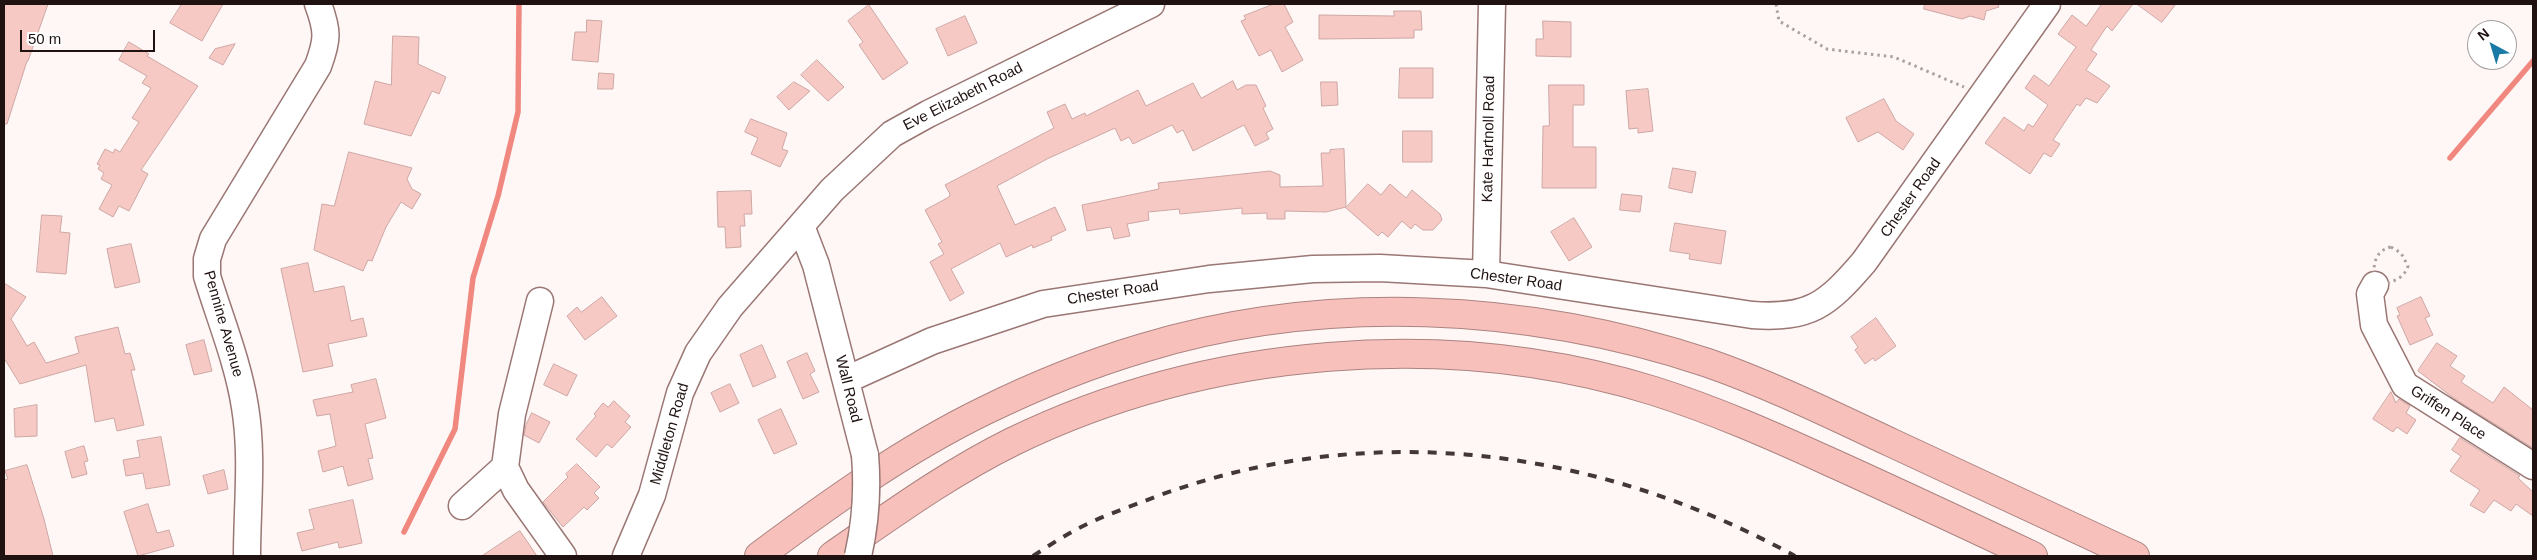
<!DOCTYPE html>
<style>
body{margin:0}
#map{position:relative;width:2537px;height:560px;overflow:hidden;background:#fff7f6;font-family:Helvetica,sans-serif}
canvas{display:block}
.frame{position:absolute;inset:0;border:5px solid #1f1211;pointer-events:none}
.north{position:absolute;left:2467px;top:20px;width:50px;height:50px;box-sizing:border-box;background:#fff;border:1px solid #a5a0a0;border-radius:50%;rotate:321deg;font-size:14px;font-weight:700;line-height:20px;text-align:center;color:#1f1211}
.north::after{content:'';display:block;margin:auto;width:18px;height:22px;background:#1a7aa7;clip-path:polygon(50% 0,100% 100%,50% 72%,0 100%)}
.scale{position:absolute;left:20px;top:30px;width:135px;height:22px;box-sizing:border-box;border:2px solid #1f1211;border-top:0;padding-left:6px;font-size:15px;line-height:18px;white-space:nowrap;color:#1f1211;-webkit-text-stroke:4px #fff;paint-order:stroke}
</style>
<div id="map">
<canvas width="2537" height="560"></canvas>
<div class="frame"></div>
<div class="north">N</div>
<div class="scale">50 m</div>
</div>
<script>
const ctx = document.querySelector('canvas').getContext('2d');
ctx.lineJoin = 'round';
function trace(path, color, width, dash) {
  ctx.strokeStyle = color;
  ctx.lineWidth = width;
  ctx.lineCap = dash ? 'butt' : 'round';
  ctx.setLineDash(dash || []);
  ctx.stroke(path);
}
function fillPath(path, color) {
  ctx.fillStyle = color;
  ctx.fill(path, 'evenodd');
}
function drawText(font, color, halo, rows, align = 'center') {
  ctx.font = font + ' Helvetica,sans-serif';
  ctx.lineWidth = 4;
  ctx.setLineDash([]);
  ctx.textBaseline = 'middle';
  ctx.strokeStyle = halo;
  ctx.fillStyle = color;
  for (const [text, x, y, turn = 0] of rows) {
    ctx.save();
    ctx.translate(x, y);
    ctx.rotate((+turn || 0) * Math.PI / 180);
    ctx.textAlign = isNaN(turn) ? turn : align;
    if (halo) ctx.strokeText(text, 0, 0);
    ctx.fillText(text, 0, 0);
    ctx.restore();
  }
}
const stream = new Path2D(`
 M2450 158 2533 61
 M404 532 455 429 473 278 498 196 518 112 519 4`);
const building = new Path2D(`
 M4 4H48L28 61H27L7 124H4Z
 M182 4H223L202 41 170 23Z
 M1274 4H1284L1293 22 1285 27 1303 60 1282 72 1271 50 1259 56 1241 21 1246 19 1244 16Z
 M1925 4H1998L1999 7 1986 11 1984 20 1970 16 1962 19 1924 9Z
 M2102 4H2133L2112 31 2107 26 2091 50 2097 54 2086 70 2110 86 2097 103 2086 98 2080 106 2077 104 2053 140 2060 144 2051 157 2044 153 2030 174 1985 143 2004 117 2024 131 2028 124 2033 127 2048 105 2025 88 2034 75 2049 86 2076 47 2058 34 2072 15 2086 26Z
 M2137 4H2176L2162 22Z
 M869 5 908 63 883 80 859 45 863 42 848 21Z
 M1394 11H1421L1422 30H1414V38L1319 39V15L1394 16Z
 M965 16 977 43 948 56 936 29Z
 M587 20 602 21 598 62 572 60 575 32H586Z
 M1543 21 1571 22V57L1536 56V39H1543Z
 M393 36 419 37 418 64 446 77 439 94 432 91 411 136 364 124 375 81 391 85Z
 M129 42 149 54 147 56 198 86 141 170 148 174 129 211 119 206 113 217 99 209 112 185 101 179 104 173 98 169 100 165 97 164 105 149 113 153 115 149 120 152 139 122 132 118 151 88 142 83 147 76 119 60Z
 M235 44 223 65 209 58 215 49Z
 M817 60 844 87 828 101 801 75Z
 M1400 68H1433V98H1399Z
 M599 73 614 74 613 89H598Z
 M1233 81 1237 90 1246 85H1256L1266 106 1263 108 1273 129 1266 133 1269 139 1255 146 1244 125 1193 151 1183 130 1177 133 1172 125 1133 144 1129 137 1121 141 1115 128 1047 159 997 186 1015 225 1055 207 1066 230 1051 237 1052 240 1033 248 1032 245 1006 257 1000 243 951 269 964 293 950 301 930 262 944 254 938 244 942 242 925 210 949 197 950 194 945 185 1054 128 1047 112 1065 104 1072 119 1085 113 1086 116 1138 90 1146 106 1193 83 1201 98Z
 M794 82 810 91 789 110 777 97Z
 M1321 82H1337L1338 105 1322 106Z
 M1549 85H1584V105H1573V147H1596V188H1542L1543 126H1549Z
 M1648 89 1653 131 1638 133V128L1629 129 1626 91Z
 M1884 99 1896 121 1914 134 1903 150 1878 132 1858 142 1846 118Z
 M751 119 787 133 782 149 788 151 780 167 751 154 758 138 745 132Z
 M1403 131H1432V162H1403Z
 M1344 149 1346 207 1326 212 1285 211V219H1267V213L1242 214V208L1180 214 1179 209 1148 212 1149 220 1127 224 1130 236 1114 239 1111 227 1087 231 1082 205 1159 189 1158 183 1270 171 1280 175V187L1323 186 1321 153H1330V150Z
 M349 152 412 168 407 179 412 189 421 194 412 209 401 202 386 227 372 261 368 260 363 271 314 250 322 204 334 206Z
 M1673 168 1696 172 1692 193 1669 188Z
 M1368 184 1381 195 1390 184 1406 198 1412 190 1440 214 1442 220 1433 230H1423L1415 224 1411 229 1402 221 1388 237 1382 232 1378 236 1346 208Z
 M751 191 752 214H744L745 226H740L741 247 726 248 725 227H718L717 192Z
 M1622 194 1642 196 1640 212 1620 210Z
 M42 215 62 216 60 232 70 233 66 274 37 272Z
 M1574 218 1592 247 1569 261 1551 232Z
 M1675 223 1726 231 1721 264 1689 259 1690 254 1670 251Z
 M131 244 140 282 115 288 107 249Z
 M308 263 314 292 344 286 351 321 363 318 367 336 328 344 333 366 303 372 281 269Z
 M4 283 26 297 11 319 27 346 34 342 46 363 79 353 75 337 118 327 125 354 130 353 135 370H131L144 425 117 431 114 418 95 422 86 365 20 384 4 358Z
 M602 297 617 316 585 340 567 316 577 307 581 312Z
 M2421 297 2430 316 2425 318 2433 335 2410 345 2397 316 2400 315 2397 308Z
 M1876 318 1896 346 1875 361 1873 358 1865 364 1855 350 1858 347 1851 337Z
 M204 340 212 371 194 375 186 345Z
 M2437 343 2457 356 2450 366 2465 376 2461 382 2493 403 2504 387 2533 410V448L2455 399 2418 371Z
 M762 345 776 377 753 387 740 355Z
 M807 353 815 371 810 374 819 392 803 399 787 362Z
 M554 364 577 375 567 396 544 385Z
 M376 379 386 418 365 424 373 458 368 459 373 479 348 486 343 466 323 472 318 451 336 446 330 414 317 416 313 400 353 392 351 385Z
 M730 384 739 403 720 412 711 393Z
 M2391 392 2396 403 2399 399 2410 406 2406 413 2416 420 2407 434 2397 427 2393 432 2373 419Z
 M614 401 630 416 625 422 631 427 612 448 607 444 596 457 576 439 596 416 594 414 603 403 608 407Z
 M37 405V436L15 437 14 409Z
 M781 409 797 444 774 454 758 420Z
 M532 413 550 422 539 443 524 435 526 425Z
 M161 437 170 485 146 489 143 473 126 476 123 460 140 457 137 441Z
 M2460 438 2520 476 2518 478 2533 492V516L2516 504 2511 511 2494 500 2484 513 2470 505 2480 490 2450 471 2461 456 2452 450Z
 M84 446 88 461 84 462 87 474 72 478 65 452Z
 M577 464 600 487 594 493 599 498 587 510 584 507 563 527 543 502 568 477 566 474Z
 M27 465 44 519 53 556H4V480L8 479 5 471Z
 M224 470 228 489 208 494 203 476Z
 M353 500 362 543 339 548 338 542 302 551 297 533 314 529 309 510Z
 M148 504 157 533 169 530 174 546 138 556 124 512Z
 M520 531 537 556H482Z`);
const path = new Path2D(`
 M1776 4 1779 21 1827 49 1894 57 1964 87
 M2391 247 2401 253 2408 266C2404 280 2388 284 2375 285 2373 270 2372 251 2391 247Z`);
const minor = new Path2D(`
 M801 226 816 265 865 455
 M1486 274 1492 4
 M2375 285 2370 294 2374 325 2405 385 2533 466
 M540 301 512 414 505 467 516 490 563 556
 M846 380 932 341 1043 304 1209 279 1313 269 1380 268 1486 274 1752 315C1810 319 1827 305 1864 262L2047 4
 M462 506 505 467
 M247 556C247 508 253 455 245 407 238 362 220 319 207 276V259L213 239 318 66C328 39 328 31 318 4
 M626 556 652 495 680 393 698 353 730 307 832 190 892 134 928 114 1151 4`);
const highway = new Path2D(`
 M759 556C830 503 904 450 984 411 1035 386 1089 364 1143 348 1325 293 1528 303 1708 363 1771 385 1832 415 1892 443 1973 481 2054 519 2135 556
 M832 556C890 516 949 473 1012 442 1207 347 1447 327 1654 391 1714 410 1771 435 1828 461 1897 492 1965 524 2033 556`);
const rail = new Path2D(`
 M1033 556C1047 547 1062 537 1077 529 1102 516 1129 507 1155 497 1370 417 1598 448 1795 556`);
const minorBridge = new Path2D(`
 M858 556C866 521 868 491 865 455`);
const streetNames = [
 ["Eve Elizabeth Road",963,97,-27],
 ["Kate Hartnoll Road",1489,139,-89],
 ["Chester Road",1911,198,-55],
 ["Chester Road",1516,280,8],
 ["Chester Road",1113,293,-9],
 ["Pennine Avenue",223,324,74],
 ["Wall Road",848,389,76],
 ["Griffen Place",2448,413,33],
 ["Middleton Road",670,434,-74]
];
trace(stream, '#f18880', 5.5);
fillPath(building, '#f6c9c4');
trace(building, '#cda7a4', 1);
trace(minor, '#9a7774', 29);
trace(highway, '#ab8380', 30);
trace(path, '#aba1a0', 3, [2.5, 4]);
trace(minor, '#fff', 26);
trace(highway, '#f7c0bb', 28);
trace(rail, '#443837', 4, [9, 9]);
trace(minorBridge, '#9a7774', 29, []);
trace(minorBridge, '#fff', 26);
drawText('15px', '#1f1211', '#fff', streetNames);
</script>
